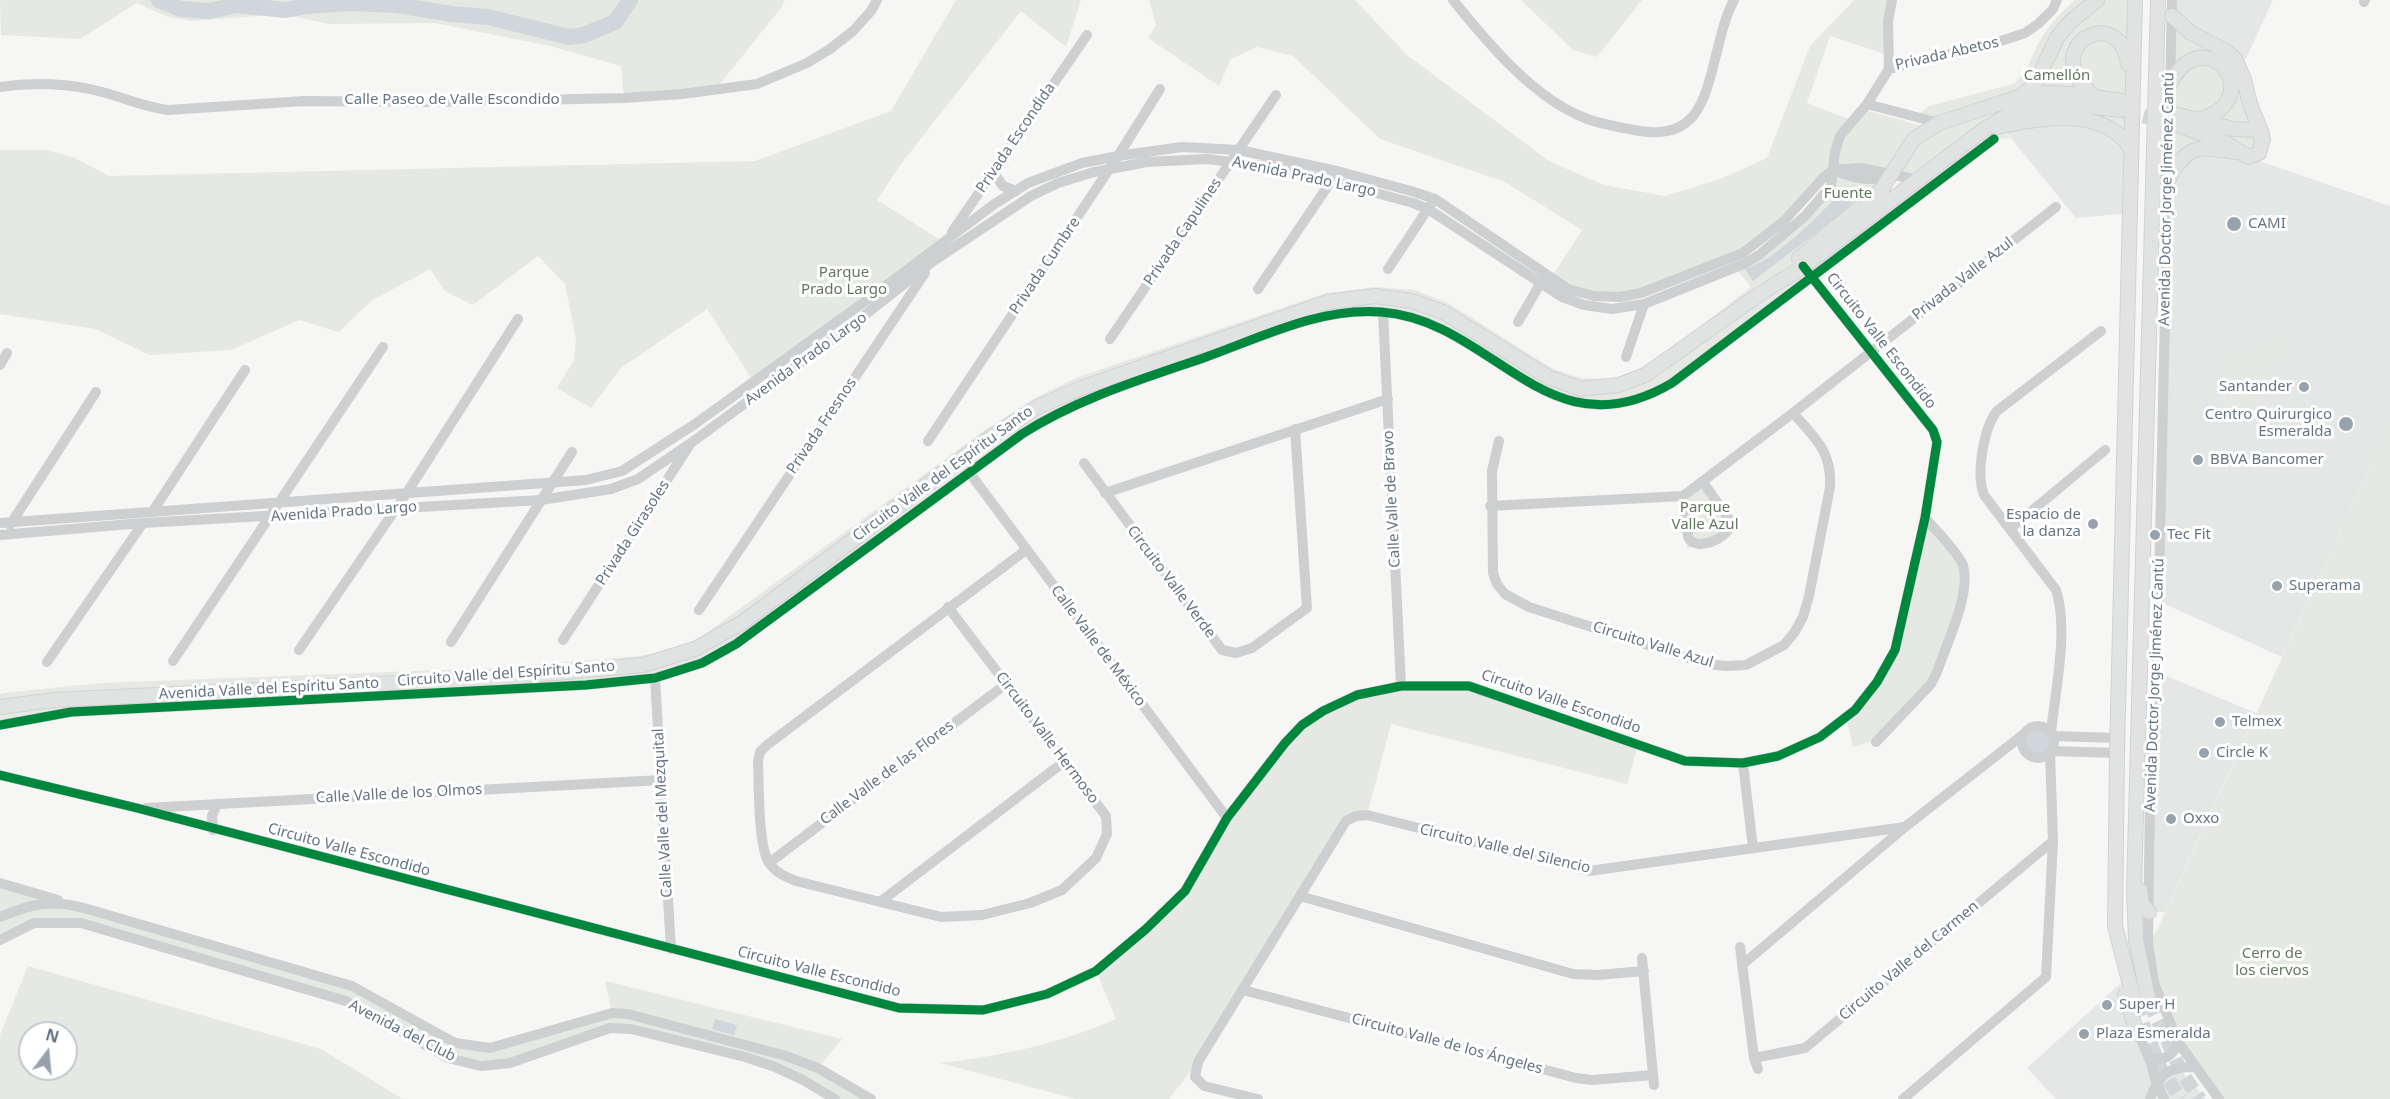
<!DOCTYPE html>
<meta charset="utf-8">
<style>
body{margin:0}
#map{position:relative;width:2390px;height:1099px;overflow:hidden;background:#f6f6f5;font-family:"Noto Sans",sans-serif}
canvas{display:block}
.north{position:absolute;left:18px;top:1021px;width:60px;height:60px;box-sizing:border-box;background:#fff;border:2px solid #c1c8cf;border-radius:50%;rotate:16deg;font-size:16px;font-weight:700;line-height:24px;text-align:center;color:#657586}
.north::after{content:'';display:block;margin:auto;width:21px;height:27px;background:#98a2ad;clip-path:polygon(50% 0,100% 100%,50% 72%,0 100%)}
</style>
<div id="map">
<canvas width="2390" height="1099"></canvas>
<div class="north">N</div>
</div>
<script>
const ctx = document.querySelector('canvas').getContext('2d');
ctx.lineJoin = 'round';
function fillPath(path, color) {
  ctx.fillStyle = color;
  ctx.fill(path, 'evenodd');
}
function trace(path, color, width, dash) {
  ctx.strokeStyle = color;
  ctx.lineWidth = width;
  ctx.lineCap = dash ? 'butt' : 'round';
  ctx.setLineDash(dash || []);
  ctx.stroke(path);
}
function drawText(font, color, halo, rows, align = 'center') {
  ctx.font = font + ' "Noto Sans",sans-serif';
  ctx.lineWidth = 6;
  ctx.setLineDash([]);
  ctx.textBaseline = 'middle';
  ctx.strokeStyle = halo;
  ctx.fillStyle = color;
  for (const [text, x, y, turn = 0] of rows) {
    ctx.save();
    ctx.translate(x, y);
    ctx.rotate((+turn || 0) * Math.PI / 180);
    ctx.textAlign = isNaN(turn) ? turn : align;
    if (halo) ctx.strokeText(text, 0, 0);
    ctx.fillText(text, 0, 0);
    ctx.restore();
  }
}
const built = new Path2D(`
 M2172 0H2273L2241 69 2172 16Z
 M2097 123 2131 150V213L2076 218 2001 126Z
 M2192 150 2248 157 2390 206V422L2282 657 2158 601 2168 180Z
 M2157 672 2256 713 2165 912H2149Z
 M2121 983 2156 1082 2178 1067 2206 1099H2164L2156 1083 2150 1099H2056L2027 1068Z`);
const green = new Path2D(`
 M0 0H785L781 8 715 90 624 98 621 66 550 46 435 23 329 24 282 14 193 21 168 17 137 3 80 39 1 35Z
 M956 0H1081L1066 47 1021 11 901 164 877 200 942 241 755 384 707 309 621 368 591 408 557 388 574 360 576 339 565 284 538 256 473 305 445 291 430 269 371 301 339 332 299 320 231 350 150 355 95 329 0 314V150H45L73 157 109 176 755 161 891 111Z
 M1149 0H1355L1407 55 1549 161 1604 185 1665 196 1720 179 1767 158 1810 46 1854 0H1892L1888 55 1830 36 1807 103 1851 120 1862 109 1929 128 1915 118 1929 106 2013 84C2029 72 2031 56 2040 40 2050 24 2061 12 2075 0H2135L2133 91 2121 110 2132 124 2131 150 2097 123 2001 127 2010 138 1994 139 1672 383 1621 404 1558 398 1441 327 1383 312 1311 319 1049 416 736 644 655 678 71 712 0 725V694L4 693 100 683 496 668 639 656 673 650 701 637 985 430 1033 399 1078 377 1326 293 1376 287 1415 290 1450 304 1553 369 1581 378 1618 379 1642 371 1751 287 1735 267 1746 263 1831 187 1833 171 1755 244 1641 293 1579 291 1553 275 1582 230 1505 182 1380 139 1293 56 1257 47 1231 59 1219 86 1148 38 1156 25ZM1893 174 1918 180 1760 293 1778 275 1867 203Z
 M1521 0H1642L1597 57 1573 50Z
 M2172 16 2235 59 2259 153 2204 148 2168 180Z
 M2283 326 2282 350 2251 420 2219 406 2218 371 2230 370 2231 352 2271 348 2270 339Z
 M2390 422V1099H2219L2164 1010 2148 943 2158 928Z
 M1703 484 1736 524 1687 548 1684 496Z
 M1925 518 1966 574 1937 672 1881 739 1853 747 1846 718 1895 650Z
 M1401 686H1469L1638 745 1627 784 1391 724 1367 815 1345 821 1198 1062 1169 1099H1076L940 1063C1001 1056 1059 1044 1116 1019L1096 971 1185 891 1227 818 1285 743 1323 711Z
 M0 883 352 986 455 1043 490 1048 612 1013 605 981 842 1039 818 1068 871 1099H835L775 1067 610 1028 510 1063 448 1058 346 1001 81 923H34L0 940Z
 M28 966 321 1049 403 1099H0V1035ZM30 1033H66V1069H30Z`);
const water = new Path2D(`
 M1842 190 1853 200 1851 206 1753 281 1745 269C1774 261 1822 214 1842 190Z
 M2023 742a15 15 0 1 1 30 0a15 15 0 1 1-30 0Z
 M715 1019 737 1025 734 1035 712 1029Z`);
const river = new Path2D(`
 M159 0 181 9 209 11 237 5 286 10 307 6 350 3 397 5 452 14 488 17 569 37 584 35 615 22 630 0`);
const majorTunnel = new Path2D(`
 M2123 111 2175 124
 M2149 1002 2182 1073 2200 1099
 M2135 1004 2161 1069 2181 1099`);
const minor = new Path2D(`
 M1453 0C1487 42 1533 98 1585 118 1600 124 1618 127 1634 130 1654 134 1678 134 1693 116 1714 91 1716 33 1734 0
 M2172 0 2157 672 2150 796 2148 943 2154 983 2178 1042 2219 1099
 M2364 2 2365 0
 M1889 69 2004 40 2025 33 2038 24 2053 9 2057 0
 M1889 69 1888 21 1892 0
 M0 87C32 82 70 83 102 92 125 98 144 107 168 110L304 101 438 102 624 98 682 94 757 84 807 63 830 49 853 31 871 11 877 0
 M1867 104 1939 123
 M1833 170C1853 178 1872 183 1893 175
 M993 172 1003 186 1016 191
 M952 232 1087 35
 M1388 269 1431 204
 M1258 289 1334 177
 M1383 312 1401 686
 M1518 322 1543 279
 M1110 339 1276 95
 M1626 357 1644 304
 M0 365 7 353
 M928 441 1118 156 1160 89
 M1499 441 1492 471 1493 573 1497 584 1505 594 1529 607 1707 664 1726 666 1746 665 1784 645 1794 633 1803 617 1809 596 1830 487C1832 451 1815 438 1793 413
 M1084 463 1222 650 1236 653 1252 648 1307 608 1295 429
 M969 472 1227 818
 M1105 493 1388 399
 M1683 496 1688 537C1696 553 1728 538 1731 524L1729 519 1703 482
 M1490 506 1683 496 1793 413 2056 207
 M153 511 245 370
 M0 523 586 480 622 471 695 424 867 300 993 205 1028 183 1082 163 1118 156 1182 147 1239 150 1337 171 1411 191 1435 199 1568 289 1594 296 1620 297 1641 293 1743 253 1784 221 1823 178 1833 170 1861 168 1919 180
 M10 525 96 392
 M2010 529 2105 450
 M0 535 143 523 541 500 611 489 638 479 691 443 852 325 932 262 1031 196 1058 183 1094 172 1147 162 1207 159 1265 166 1332 181 1413 203 1428 209 1562 297 1584 305 1612 309 1644 304 1746 263 1759 255 1805 216 1831 186 1835 152 1840 136 1867 104 1889 69
 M948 607 1106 816 1107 834 1096 858 1062 890 1030 903 982 915 941 917 796 881C786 877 776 873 769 863 758 846 759 785 758 761L760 752 767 745 1026 550
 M699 610 925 273
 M563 640 689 446
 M451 642 572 452
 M299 650 406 494 518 319
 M173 661 383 347
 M47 662 143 523
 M655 678 671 949
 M0 725 71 712 586 685 655 678 702 663 736 644 1022 434C1078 398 1143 379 1206 357 1262 337 1321 307 1381 312 1494 320 1547 457 1672 383L1994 139
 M2022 742a16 16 0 1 1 32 0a16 16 0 1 1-32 0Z
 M2051 733C2055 691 2069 630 2056 590L1984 495C1976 475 1983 429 1997 411L2101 331
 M2053 736 2117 738
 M1876 742 1931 684 1937 672C1946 645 1975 586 1961 561 1952 546 1937 531 1925 518
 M2051 751 2117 753
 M1743 763 1753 848
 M0 775 137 808 899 1008 983 1010 1047 994 1096 971 1146 929 1185 891 1227 818 1285 743 1302 725 1323 711 1357 695 1401 686H1469L1685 761 1743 763 1778 756 1820 737 1855 710 1877 682 1895 650 1925 518 1937 442 1933 430 1803 266
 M146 808 661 780
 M213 830 212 816 217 804
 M769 863 1006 684
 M0 883 58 900
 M1300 896 1573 974 1597 975 1644 971
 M880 902 1065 761
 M0 917C31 904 51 899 84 908L352 986 455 1043 490 1048 612 1013 628 1014 783 1055 818 1068 871 1099
 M0 940 34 923H81L346 1001 448 1058 481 1066 510 1063 610 1028 631 1029 745 1057 775 1067 803 1080 835 1099
 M1740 947 1754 1058 1758 1069
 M1642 958 1654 1085
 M1742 965 1905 827 2024 734
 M1243 990 1576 1078 1592 1080 1653 1075
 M2134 1023 2151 1063 2156 1082 2164 1099
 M2148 1057C2163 1062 2173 1057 2178 1042
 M1754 1058 1805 1048 2053 841
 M1258 1099 1204 1086 1195 1077 1198 1062 1346 821 1356 816 1367 815 1589 871 1905 827
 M1903 1099 2046 977 2053 841 2050 752
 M2150 1099C2160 1073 2167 1067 2195 1067`);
const major = new Path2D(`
 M2172 16 2191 33 2226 51 2235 59 2244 79 2250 104 2262 134
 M2170 83C2175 76 2180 66 2188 62 2224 41 2259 104 2198 120
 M2022 96 2036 82 2057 38 2069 23 2097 0
 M2093 96C2086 88 2077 81 2074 70 2064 32 2122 14 2128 64
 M2175 124 2224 142 2248 157 2259 153 2263 139 2256 130 2233 129 2175 114
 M1997 127C2038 118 2107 105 2131 150
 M2157 165 2167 137
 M2168 180C2188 144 2196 146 2235 152
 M1799 258 1881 190 1914 139 1939 123 2022 96 2047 93 2071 94 2122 101
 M0 707 54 700 499 678 643 665 695 649 743 622 991 437 1038 407 1081 388 1328 302 1375 296 1412 301 1443 312 1548 377 1581 389 1619 385 1645 375 1757 296 1804 266 1983 130C1994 124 2005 116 2017 111 2049 99 2087 107 2121 110
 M2140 890 2142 904 2149 912
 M2125 995 2134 1023
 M2149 1002 2136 940 2134 890 2158 0
 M2135 1004 2115 926 2117 753 2135 0`);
const cycleway = new Path2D(`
 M0 725 71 712 586 685 655 678 702 663 736 644 1022 434C1078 398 1143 379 1206 357 1262 337 1321 307 1381 312 1494 320 1547 457 1672 383L1994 139
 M0 775 137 808 899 1008 983 1010 1047 994 1096 971 1146 929 1185 891 1227 818 1285 743 1302 725 1323 711 1357 695 1401 686H1469L1685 761 1743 763 1778 756 1820 737 1855 710 1877 682 1895 650 1925 518 1937 442 1933 430 1803 266`);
const markers = [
 [2234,224,8,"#98a2ad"],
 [2304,387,6,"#98a2ad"],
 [2346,424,8,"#98a2ad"],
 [2198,460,6,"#98a2ad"],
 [2093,524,6,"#98a2ad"],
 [2155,535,6,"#98a2ad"],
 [2277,586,6,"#98a2ad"],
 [2220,722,6,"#98a2ad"],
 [2204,753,6,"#98a2ad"],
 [2171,819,6,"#98a2ad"],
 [2107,1005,6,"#98a2ad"],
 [2084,1034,6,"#98a2ad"]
];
const streetNames = [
 ["Privada Abetos",1947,54,-13],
 ["Calle Paseo de Valle Escondido",452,100],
 ["Privada Escondida",1016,138,-56],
 ["Avenida Prado Largo",1304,177,12],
 ["Avenida Doctor Jorge Jiménez Cantú",2167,199,-89],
 ["Privada Capulines",1183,232,-56],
 ["Privada Cumbre",1045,266,-56],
 ["Privada Valle Azul",1963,279,-38],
 ["Circuito Valle Escondido",1881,341,52],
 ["Avenida Prado Largo",806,359,-36],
 ["Privada Fresnos",822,426,-56],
 ["Circuito Valle del Espíritu Santo",943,474,-36],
 ["Calle Valle de Bravo",1392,499,-93],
 ["Avenida Prado Largo",344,512,-4],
 ["Privada Girasoles",633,533,-57],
 ["Circuito Valle Verde",1171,582,53],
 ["Circuito Valle Azul",1653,645,17],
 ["Calle Valle de México",1098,646,53],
 ["Circuito Valle del Espíritu Santo",506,674,-4],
 ["Avenida Doctor Jorge Jiménez Cantú",2155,685,-88],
 ["Avenida Valle del Espíritu Santo",269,689,-3],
 ["Circuito Valle Escondido",1561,702,19],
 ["Circuito Valle Hermoso",1047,738,53],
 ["Calle Valle de las Flores",887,773,-37],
 ["Calle Valle de los Olmos",399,794,-3],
 ["Calle Valle del Mezquital",663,813,-93],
 ["Circuito Valle del Silencio",1505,849,13],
 ["Circuito Valle Escondido",349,850,15],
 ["Circuito Valle del Carmen",1909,961,-40],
 ["Circuito Valle Escondido",819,972,14],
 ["Avenida del Club",402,1031,27],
 ["Circuito Valle de los Ángeles",1447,1044,15]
];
const parkNames = [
 ["Camellón",2057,76],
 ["Fuente",1848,194],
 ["Parque",844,273],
 ["Prado Largo",844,290],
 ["Parque",1705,508],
 ["Valle Azul",1705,525],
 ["Cerro de",2272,954],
 ["los ciervos",2272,971]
];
const poiNames = [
 ["CAMI",2248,224],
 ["Santander",2292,387,"right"],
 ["Centro Quirurgico",2332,415,"right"],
 ["Esmeralda",2332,432,"right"],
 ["BBVA Bancomer",2210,460],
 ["Espacio de",2081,515,"right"],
 ["la danza",2081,532,"right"],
 ["Tec Fit",2167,535],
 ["Superama",2289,586],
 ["Telmex",2232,722],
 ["Circle K",2216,753],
 ["Oxxo",2183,819],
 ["Super H",2119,1005],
 ["Plaza Esmeralda",2096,1034]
];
fillPath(built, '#e5e6e6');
fillPath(green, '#e6e9e3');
fillPath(water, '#d0d6da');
trace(river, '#d0d6da', 16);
trace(majorTunnel, '#d2d6d9', 14, [14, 7]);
trace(major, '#d1d2d3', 16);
trace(minor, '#cecfd0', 10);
trace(major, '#e1e2e2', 14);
trace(cycleway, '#00873e', 9);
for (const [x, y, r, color] of markers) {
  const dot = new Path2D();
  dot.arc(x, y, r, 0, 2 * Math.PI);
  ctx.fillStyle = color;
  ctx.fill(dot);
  trace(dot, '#fff', 2);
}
drawText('15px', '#657586', '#fff', streetNames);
drawText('15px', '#647860', '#fff', parkNames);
drawText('15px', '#657586', '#fff', poiNames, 'left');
</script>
